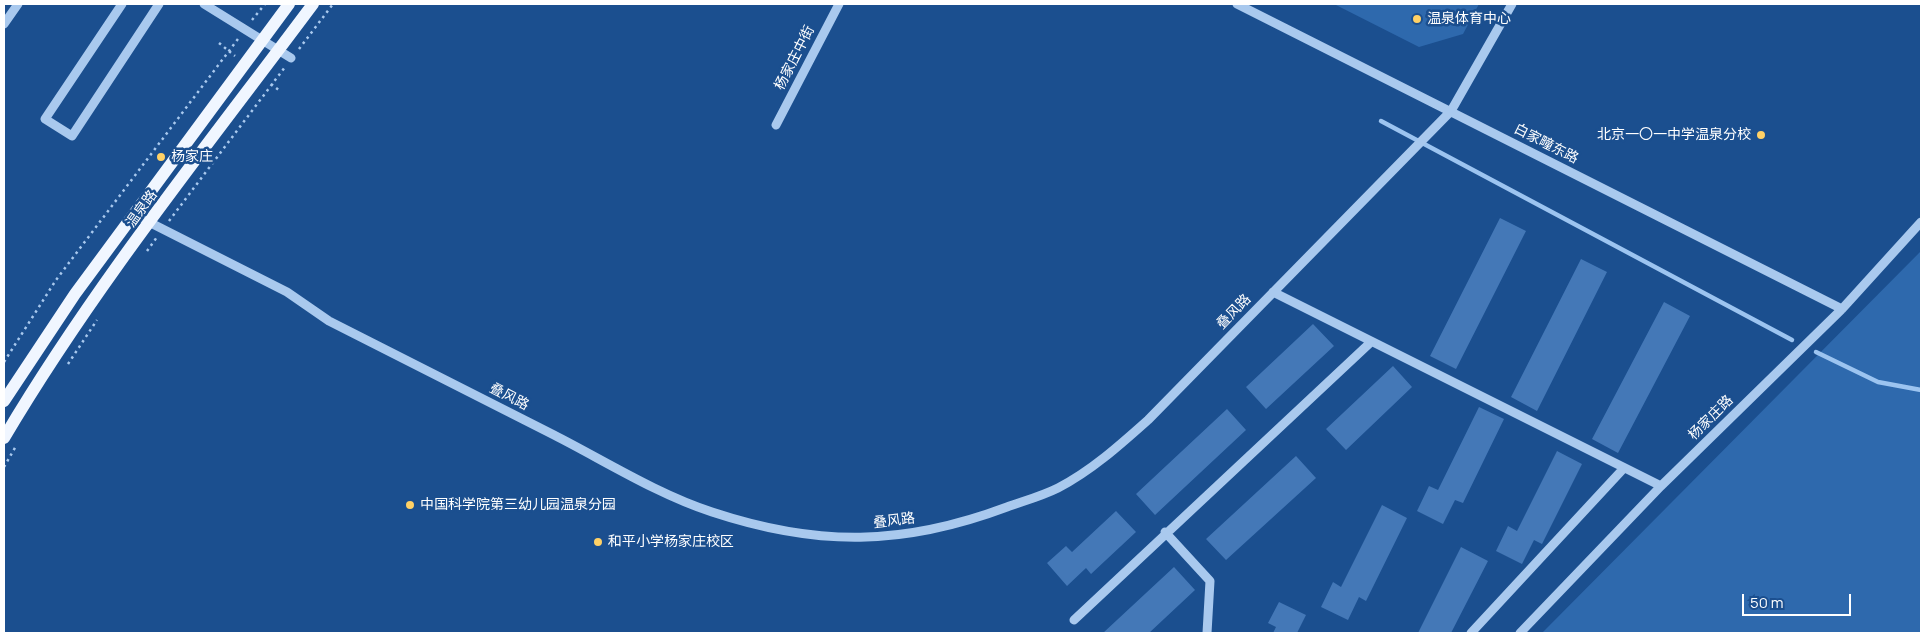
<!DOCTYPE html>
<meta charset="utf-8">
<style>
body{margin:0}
#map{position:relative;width:1925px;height:637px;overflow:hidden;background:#1b4f8f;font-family:Manrope,sans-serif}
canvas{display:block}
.frame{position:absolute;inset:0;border:5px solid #fff;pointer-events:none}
.scale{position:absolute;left:1742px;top:594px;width:109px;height:22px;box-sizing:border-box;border:2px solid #fff;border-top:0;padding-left:6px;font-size:15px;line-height:18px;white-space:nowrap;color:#fff;-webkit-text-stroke:4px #1b4f8f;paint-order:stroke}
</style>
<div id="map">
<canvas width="1925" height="637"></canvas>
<div class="frame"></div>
<div class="scale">50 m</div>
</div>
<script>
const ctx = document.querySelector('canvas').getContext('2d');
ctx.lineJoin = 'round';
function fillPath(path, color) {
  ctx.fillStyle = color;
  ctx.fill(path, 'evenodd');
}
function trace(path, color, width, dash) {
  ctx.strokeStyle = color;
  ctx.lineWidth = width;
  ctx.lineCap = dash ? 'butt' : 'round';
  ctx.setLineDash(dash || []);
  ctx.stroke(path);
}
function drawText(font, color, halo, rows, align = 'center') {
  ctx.font = font + ' Manrope,"Noto Sans SC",sans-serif';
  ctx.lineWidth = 5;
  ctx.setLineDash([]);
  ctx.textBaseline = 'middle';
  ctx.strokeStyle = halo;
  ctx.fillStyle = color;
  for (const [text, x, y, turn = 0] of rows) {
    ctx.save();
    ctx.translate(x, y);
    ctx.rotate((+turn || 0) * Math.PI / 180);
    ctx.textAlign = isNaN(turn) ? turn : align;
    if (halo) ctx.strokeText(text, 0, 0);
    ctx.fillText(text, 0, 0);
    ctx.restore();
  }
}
const green = new Path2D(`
 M1334 4H1479L1463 34 1419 47Z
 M1921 251V633H1542Z`);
const stream = new Path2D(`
 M1381 121 1792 340
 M1816 352 1878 382 1921 390`);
const building = new Path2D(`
 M1500 218 1526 231 1456 369 1430 356Z
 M1581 259 1607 272 1537 411 1511 397Z
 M1664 302 1690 316 1618 453 1592 439Z
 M1313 324 1334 346 1266 409 1246 387Z
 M1393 366 1412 387 1346 450 1326 429Z
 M1479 407 1504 419 1463 503 1455 500 1443 524 1417 511 1429 486 1438 490Z
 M1227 409 1246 430 1155 515 1136 494Z
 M1557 451 1582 464 1542 544 1534 540 1522 564 1496 551 1508 526 1517 531Z
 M1296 456 1316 478 1226 560 1206 539Z
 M1382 505 1407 518 1366 601 1359 597 1348 620 1321 607 1333 582 1341 587Z
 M1116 511 1136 532 1091 574 1086 568 1067 586 1047 563 1066 546 1072 552Z
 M1461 547 1488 561 1451 633H1418Z
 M1174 567 1195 590 1149 633H1103Z
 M1279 602 1306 615 1297 633H1273L1276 627 1268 623Z`);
const path = new Path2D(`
 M252 20 265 4
 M219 43 235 56
 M299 49 333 4
 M271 84 280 91
 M169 221 285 67
 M147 251 157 237
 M4 362 56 280 238 39
 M68 364 97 320
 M4 467 16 446`);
const minor = new Path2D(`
 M122 4 45 119 72 136 159 4
 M204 4 291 58
 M1237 4 1842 309
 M4 24 18 4
 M776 125 839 4
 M133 214 287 292 329 321C404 359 479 397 554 435 605 461 657 494 712 512 818 547 903 546 1007 507 1024 501 1042 496 1058 488 1091 471 1120 445 1148 420L1451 111 1512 4
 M1273 292 1661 486
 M1165 532 1210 581 1207 633
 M1074 620 1371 342
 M1471 633 1624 468
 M1520 633 1661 486 1842 309 1921 222`);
const major = new Path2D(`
 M4 401 75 294 289 4
 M4 438C94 286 207 146 313 4`);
const markers = [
 [1417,19,5,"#ffd166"],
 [1761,135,5,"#ffd166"],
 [161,157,5,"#ffd166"],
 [410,505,5,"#ffd166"],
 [598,542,5,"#ffd166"]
];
const poiNames = [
 ["温泉体育中心",1427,19],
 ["北京一〇一中学温泉分校",1751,135,"right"],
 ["杨家庄",171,157],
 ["中国科学院第三幼儿园温泉分园",420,505],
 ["和平小学杨家庄校区",608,542]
];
const streetNames = [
 ["杨家庄中街",795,58,-63],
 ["白家疃东路",1546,144,27],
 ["温泉路",142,209,-54],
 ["叠风路",1234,312,-46],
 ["叠风路",509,397,27],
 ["杨家庄路",1711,418,-45],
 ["叠风路",894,521,-7]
];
fillPath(green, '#2e69ad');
trace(stream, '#9cc4f0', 4.5);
fillPath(building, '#4478b7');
trace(path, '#a9c9ee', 2.5, [2.5, 4]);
trace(minor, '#a9c9ee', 9);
trace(major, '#f0f6ff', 12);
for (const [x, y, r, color] of markers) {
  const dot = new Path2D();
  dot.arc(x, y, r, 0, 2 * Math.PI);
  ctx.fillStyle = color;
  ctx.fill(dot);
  trace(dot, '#1b4f8f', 2);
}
drawText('14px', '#fff', '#1b4f8f', poiNames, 'left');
drawText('14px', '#fff', '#1b4f8f', streetNames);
</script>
